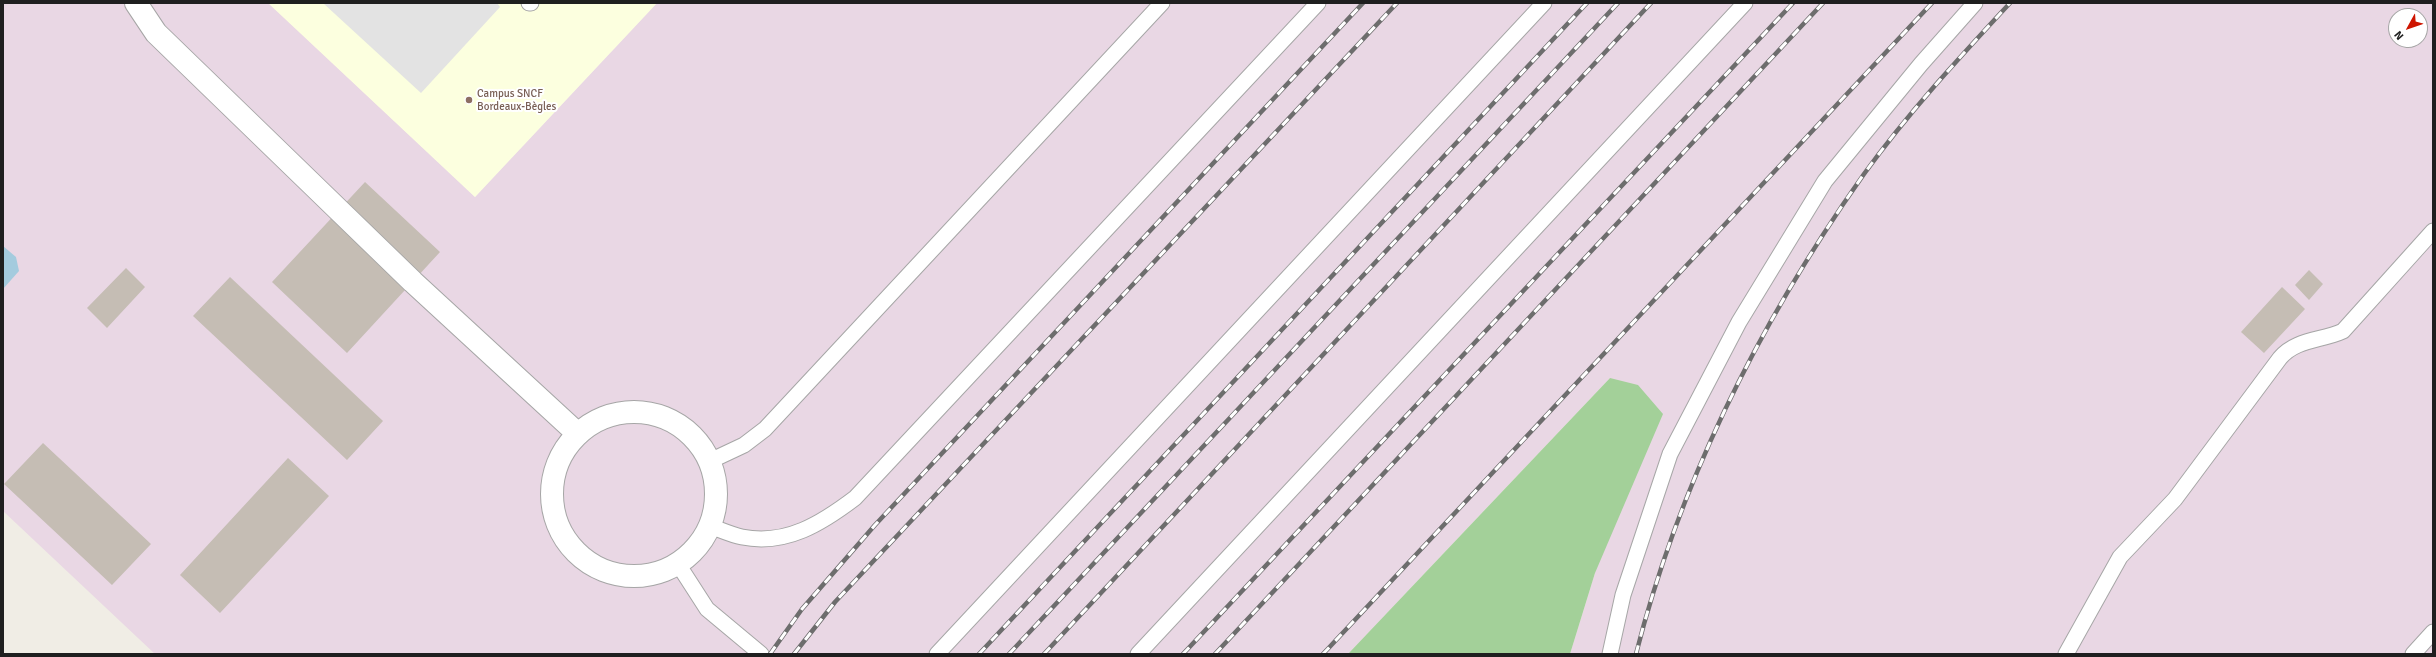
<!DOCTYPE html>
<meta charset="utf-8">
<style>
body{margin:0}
#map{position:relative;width:2436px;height:657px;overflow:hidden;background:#f0ede5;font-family:Signika,sans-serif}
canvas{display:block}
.frame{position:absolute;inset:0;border:4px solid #1f1f1f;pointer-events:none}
.north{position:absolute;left:2388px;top:8px;width:40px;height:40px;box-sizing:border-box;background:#fff;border:1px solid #a5a5a5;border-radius:50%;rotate:230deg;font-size:11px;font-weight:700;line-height:16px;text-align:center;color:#1f1f1f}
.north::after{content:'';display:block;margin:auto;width:14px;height:18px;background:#ce1500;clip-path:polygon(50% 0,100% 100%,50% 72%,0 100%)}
</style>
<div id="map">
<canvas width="2436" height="657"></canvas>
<div class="frame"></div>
<div class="north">N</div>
</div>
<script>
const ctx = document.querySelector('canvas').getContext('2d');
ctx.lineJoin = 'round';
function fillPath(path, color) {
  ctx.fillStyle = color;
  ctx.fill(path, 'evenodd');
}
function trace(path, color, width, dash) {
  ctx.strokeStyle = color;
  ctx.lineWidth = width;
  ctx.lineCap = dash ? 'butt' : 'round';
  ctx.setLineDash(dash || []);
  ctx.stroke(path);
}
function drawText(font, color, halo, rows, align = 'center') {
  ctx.font = font + ' Signika,sans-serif';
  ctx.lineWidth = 4;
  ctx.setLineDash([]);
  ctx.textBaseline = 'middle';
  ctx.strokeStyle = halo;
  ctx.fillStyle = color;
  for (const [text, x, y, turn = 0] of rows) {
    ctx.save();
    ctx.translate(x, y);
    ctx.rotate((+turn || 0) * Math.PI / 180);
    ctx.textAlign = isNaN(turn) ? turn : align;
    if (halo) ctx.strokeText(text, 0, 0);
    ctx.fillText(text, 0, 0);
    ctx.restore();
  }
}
const industrial = new Path2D(`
 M3 3H269L475 197 657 3H2433V654H1570L1595 573 1610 378 1348 654H155L3 511ZM2396 16H2420V40H2396Z`);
const education = new Path2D(`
 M268 3H657L475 197Z`);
const forest = new Path2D(`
 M1610 378 1638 385 1663 414 1595 573 1570 654H1348Z`);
const parking = new Path2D(`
 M323 3H497L500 7 421 93Z`);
const water = new Path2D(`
 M3 246 16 257 19 271 3 289Z`);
const building = new Path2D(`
 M365 182 440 252 347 353 272 282Z
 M126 268 145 287 107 328 87 308Z
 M2309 270 2323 284 2309 300 2295 285Z
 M230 277 383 421 347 460 193 316Z
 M2282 287 2305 309 2264 353 2241 332Z
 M43 443 151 544 112 585 4 484Z
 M288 458 329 496 220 613 180 575Z`);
const lane = new Path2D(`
 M529 3H531
 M710 461 744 445 765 429 1162 3
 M710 526C721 530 732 535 742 537 786 546 822 523 855 498L1318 3
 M678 564 707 609 761 654
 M937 654 1544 3
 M1138 654 1745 3
 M1610 654 1623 595 1670 454 1739 322 1825 181 1921 64 1975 3
 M2066 654 2120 557 2175 499 2280 358C2296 339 2321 341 2343 331L2433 231
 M2413 654 2433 632`);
const street = new Path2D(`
 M136 3 156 33 413 282 578 434
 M552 494a82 82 0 1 1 164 0a82 82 0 1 1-164 0Z`);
const rail = new Path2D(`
 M770 654 802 609 875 525 1363 3
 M794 654 835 602 1397 3
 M979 654 1587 3
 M1009 654 1618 3
 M1044 654 1651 3
 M1183 654 1793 3
 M1215 654 1823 3
 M1323 654 1932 3
 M1636 654C1680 481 1761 320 1864 174 1908 113 1959 58 2010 3`);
const markers = [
 [469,100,4,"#8d6e63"]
];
const educationNames = [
 ["Campus SNCF",477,94],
 ["Bordeaux-Bègles",477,107]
];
fillPath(industrial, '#e9d7e4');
fillPath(education, '#fcffdf');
fillPath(forest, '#a3d099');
fillPath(parking, '#e3e3e3');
fillPath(water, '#a4cbde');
fillPath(building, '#c5bdb4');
trace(lane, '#a6a6a6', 17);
trace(street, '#a6a6a6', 24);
trace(lane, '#fff', 15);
trace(street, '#fff', 22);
trace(rail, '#6d6d6d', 4.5);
trace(rail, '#fff', 3, [9]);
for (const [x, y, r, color] of markers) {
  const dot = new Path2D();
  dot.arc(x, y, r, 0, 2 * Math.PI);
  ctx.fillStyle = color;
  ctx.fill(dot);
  trace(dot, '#fff', 1.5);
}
drawText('11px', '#785e54', '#fff', educationNames, 'left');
</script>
